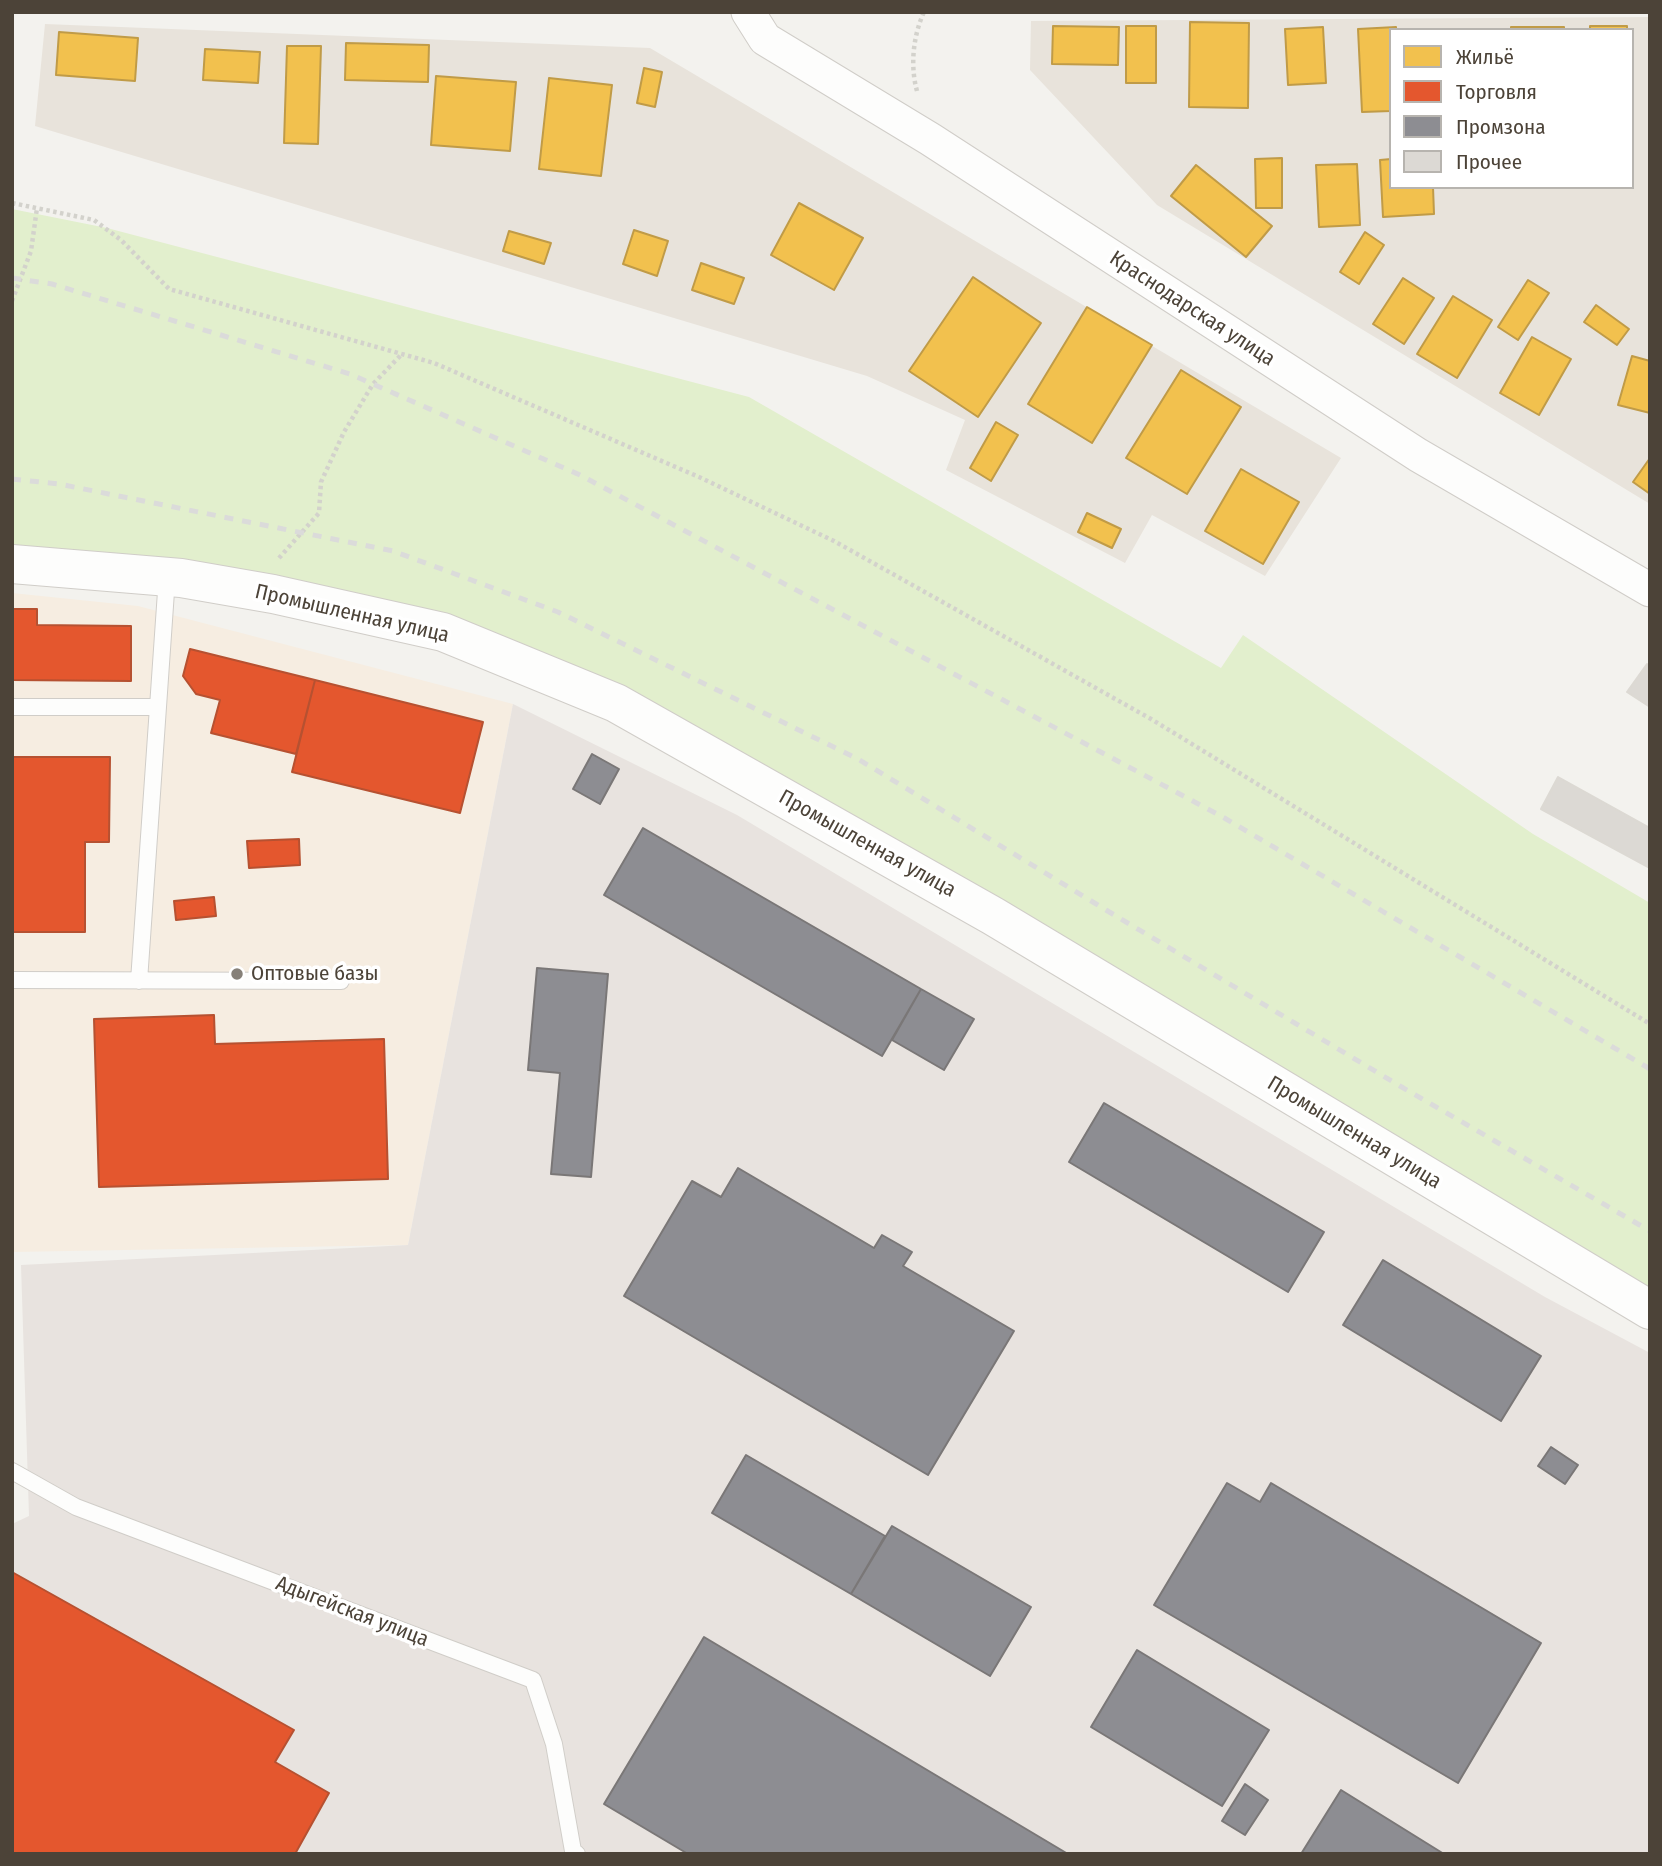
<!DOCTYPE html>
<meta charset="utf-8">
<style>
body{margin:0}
#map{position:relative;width:1662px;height:1866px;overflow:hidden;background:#f3f2ee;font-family:"Fira Sans Condensed",sans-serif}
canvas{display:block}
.frame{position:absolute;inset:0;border:14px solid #4c4338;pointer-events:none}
.legend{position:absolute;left:1389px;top:28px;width:245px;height:161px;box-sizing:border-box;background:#fff;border:2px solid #b7b4af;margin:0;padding:9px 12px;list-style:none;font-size:21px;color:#4c4338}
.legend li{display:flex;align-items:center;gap:14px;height:35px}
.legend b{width:35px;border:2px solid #b7b4af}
</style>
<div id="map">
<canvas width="1662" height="1866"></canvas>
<div class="frame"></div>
<ul class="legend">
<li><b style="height:19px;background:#f2c14e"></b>Жильё</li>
<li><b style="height:19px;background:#e4572e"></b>Торговля</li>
<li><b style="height:19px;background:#8d8d92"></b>Промзона</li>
<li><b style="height:19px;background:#dcd9d4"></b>Прочее</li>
</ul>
</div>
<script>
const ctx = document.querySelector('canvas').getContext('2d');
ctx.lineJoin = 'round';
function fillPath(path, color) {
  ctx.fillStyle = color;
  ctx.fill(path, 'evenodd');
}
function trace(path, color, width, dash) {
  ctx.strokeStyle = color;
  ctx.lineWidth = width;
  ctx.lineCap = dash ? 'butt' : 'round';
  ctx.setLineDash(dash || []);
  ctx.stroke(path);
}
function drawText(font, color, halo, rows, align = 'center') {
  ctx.font = font + ' "Fira Sans Condensed",sans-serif';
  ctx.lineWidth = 7;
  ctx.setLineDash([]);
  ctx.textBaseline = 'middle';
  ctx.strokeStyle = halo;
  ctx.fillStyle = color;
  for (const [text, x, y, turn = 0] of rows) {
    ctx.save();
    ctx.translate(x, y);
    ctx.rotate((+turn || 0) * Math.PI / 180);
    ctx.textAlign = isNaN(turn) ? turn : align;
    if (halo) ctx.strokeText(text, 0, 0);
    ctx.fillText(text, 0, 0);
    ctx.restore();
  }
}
const residential = new Path2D(`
 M1650 17V504L1157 205 1030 70 1031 21ZM1391 30H1632V187H1391Z
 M45 24 650 48 1341 458 1265 576 1152 515 1125 563 946 470 965 420 867 376 35 126Z`);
const commercial = new Path2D(`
 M12 593 138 606 513 704 408 1245 12 1252Z`);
const industrial = new Path2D(`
 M513 704 737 815 1545 1297 1650 1353V1854H12V1524L29 1516 21 1265 408 1245Z`);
const green = new Path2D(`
 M12 209 107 228 749 397 1221 668 1243 635 1533 834 1650 903V1289L634 691 12 551Z`);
const homes = new Path2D(`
 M1190 22 1249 23 1248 108 1189 107Z
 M1053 26 1119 27 1118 65 1052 64Z
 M1126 26H1156V83H1126Z
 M1590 26H1627V30H1590Z
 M1323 27 1326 83 1288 85 1285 29Z
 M1396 27V30H1391V111L1362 112 1358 29Z
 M1511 27H1564V30H1511Z
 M59 32 138 38 135 81 56 75Z
 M346 43 429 45 428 82 345 80Z
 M287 46H321L318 144 284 143Z
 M205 49 260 52 258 83 203 80Z
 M644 68 662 72 655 107 637 103Z
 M436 76 516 82 510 151 431 145Z
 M549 78 612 85 601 176 539 169Z
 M1282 158V208H1256L1255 159Z
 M1391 159V187H1433L1434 214 1383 217 1380 160Z
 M1357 164 1360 225 1319 227 1316 165Z
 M1196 165 1272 226 1246 257 1171 196Z
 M799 203 863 238 834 290 771 255Z
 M634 230 668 241 657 276 623 264Z
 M509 231 551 243 544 264 503 251Z
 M1365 232 1384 245 1359 284 1340 272Z
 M701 263 744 278 734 304 692 290Z
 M973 277 1041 323 978 417 909 371Z
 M1403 278 1434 298 1404 344 1373 324Z
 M1528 280 1549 293 1518 340 1498 327Z
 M1453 296 1492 320 1457 378 1417 354Z
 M1596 305 1629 329 1617 345 1584 322Z
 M1087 307 1152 345 1092 443 1028 404Z
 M1532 337 1571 359 1539 415 1500 393Z
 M1632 356 1650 361V413L1618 405Z
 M1181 370 1241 407 1187 494 1126 458Z
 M996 422 1018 435 991 481 970 468Z
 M1650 458V494L1633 482Z
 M1241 469 1299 502 1263 564 1205 531Z
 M1087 513 1121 529 1112 548 1078 532Z`);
const shops = new Path2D(`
 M12 609H37V625L131 626V681L12 680Z
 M190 649 315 680 296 754 211 733 220 700 196 694 183 676Z
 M315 680 483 722 460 813 292 772Z
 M12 757H110L109 842H85V932H12Z
 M299 839 300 865 249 868 247 841Z
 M214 897 216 916 176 920 174 901Z
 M214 1015 215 1044 384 1039 388 1179 99 1187 94 1019Z
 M12 1572 294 1730 275 1762 329 1793 295 1854H12Z`);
const industry = new Path2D(`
 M592 754 619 769 600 804 573 789Z
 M643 828 921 989 882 1056 604 895Z
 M537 968 608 974 591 1177 551 1174 560 1073 528 1070Z
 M921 989 974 1019 944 1070 892 1040Z
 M1104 1103 1324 1232 1288 1292 1069 1162Z
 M738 1168 874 1248 882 1235 912 1252 903 1266 1014 1331 928 1475 624 1296 692 1181 721 1197Z
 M1383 1260 1541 1356 1501 1421 1343 1325Z
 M1551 1447 1578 1465 1565 1484 1538 1466Z
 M746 1455 885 1536 851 1594 712 1513Z
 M1227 1483 1260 1502 1271 1483 1541 1643 1458 1783 1154 1605Z
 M892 1526 1031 1607 990 1676 851 1594Z
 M704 1637 1068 1854H688L604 1804Z
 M1137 1650 1269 1730 1222 1806 1091 1727Z
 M1245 1784 1268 1800 1245 1835 1222 1821Z
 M1341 1790 1444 1854H1301Z`);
const building = new Path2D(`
 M1647 664 1650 666V707L1627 692Z
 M1558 777 1650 828V868L1541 809Z`);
const path = new Path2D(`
 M917 91C910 66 913 36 924 12
 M12 203 94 220 121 240 169 289 434 363 699 477 834 541 1151 719 1650 1024
 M12 301 31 251 37 208
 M279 558 319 513 321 482 344 432 373 384 401 355`);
const service = new Path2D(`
 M12 707H158
 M12 980 341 981
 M139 981 167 577
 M12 1471 76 1507 533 1680 554 1744 573 1851 577 1854`);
const minor = new Path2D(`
 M748 12 765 39 930 139 1418 455 1650 590`);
const tertiary = new Path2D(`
 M12 564 181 578 273 594 443 632 616 703 993 916 1650 1310`);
const rail = new Path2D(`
 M12 278 52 284 350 374 580 475 1221 816 1650 1069
 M12 479 59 484 393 551 558 612 858 759 1106 910 1400 1086 1650 1231`);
const markers = [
 [237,974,7,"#868078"]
];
const streetNames = [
 ["Краснодарская улица",1192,309,33],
 ["Промышленная улица",352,614,13],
 ["Промышленная улица",867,844,29],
 ["Промышленная улица",1354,1133,31],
 ["Адыгейская улица",352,1612,21]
];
const poiNames = [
 ["Оптовые базы",251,974]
];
fillPath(residential, '#e8e3db');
fillPath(commercial, '#f6ede1');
fillPath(industrial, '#e8e3df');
fillPath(green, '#e2efcd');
fillPath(homes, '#f2c14e');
trace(homes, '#c09b47', 2);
fillPath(shops, '#e4572e');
trace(shops, '#b65131', 2);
fillPath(industry, '#8d8d92');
trace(industry, '#7a7777', 2);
fillPath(building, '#dcd9d4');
trace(building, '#dcd9d3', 2);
trace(service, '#d0cdc8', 18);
trace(minor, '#d0cdc8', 35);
trace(tertiary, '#d0cdc8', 40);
trace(path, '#d3d2cc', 4.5, [3.5, 3.5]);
trace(service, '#fdfdfc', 16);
trace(minor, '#fdfdfc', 33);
trace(tertiary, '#fdfdfc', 38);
trace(rail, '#dbdbda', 5, [9, 9]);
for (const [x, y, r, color] of markers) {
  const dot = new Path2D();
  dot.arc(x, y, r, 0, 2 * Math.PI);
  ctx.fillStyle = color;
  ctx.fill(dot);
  trace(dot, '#fff', 2.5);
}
drawText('21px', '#4c4338', '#fff', streetNames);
drawText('21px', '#4c4338', '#fff', poiNames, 'left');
</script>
